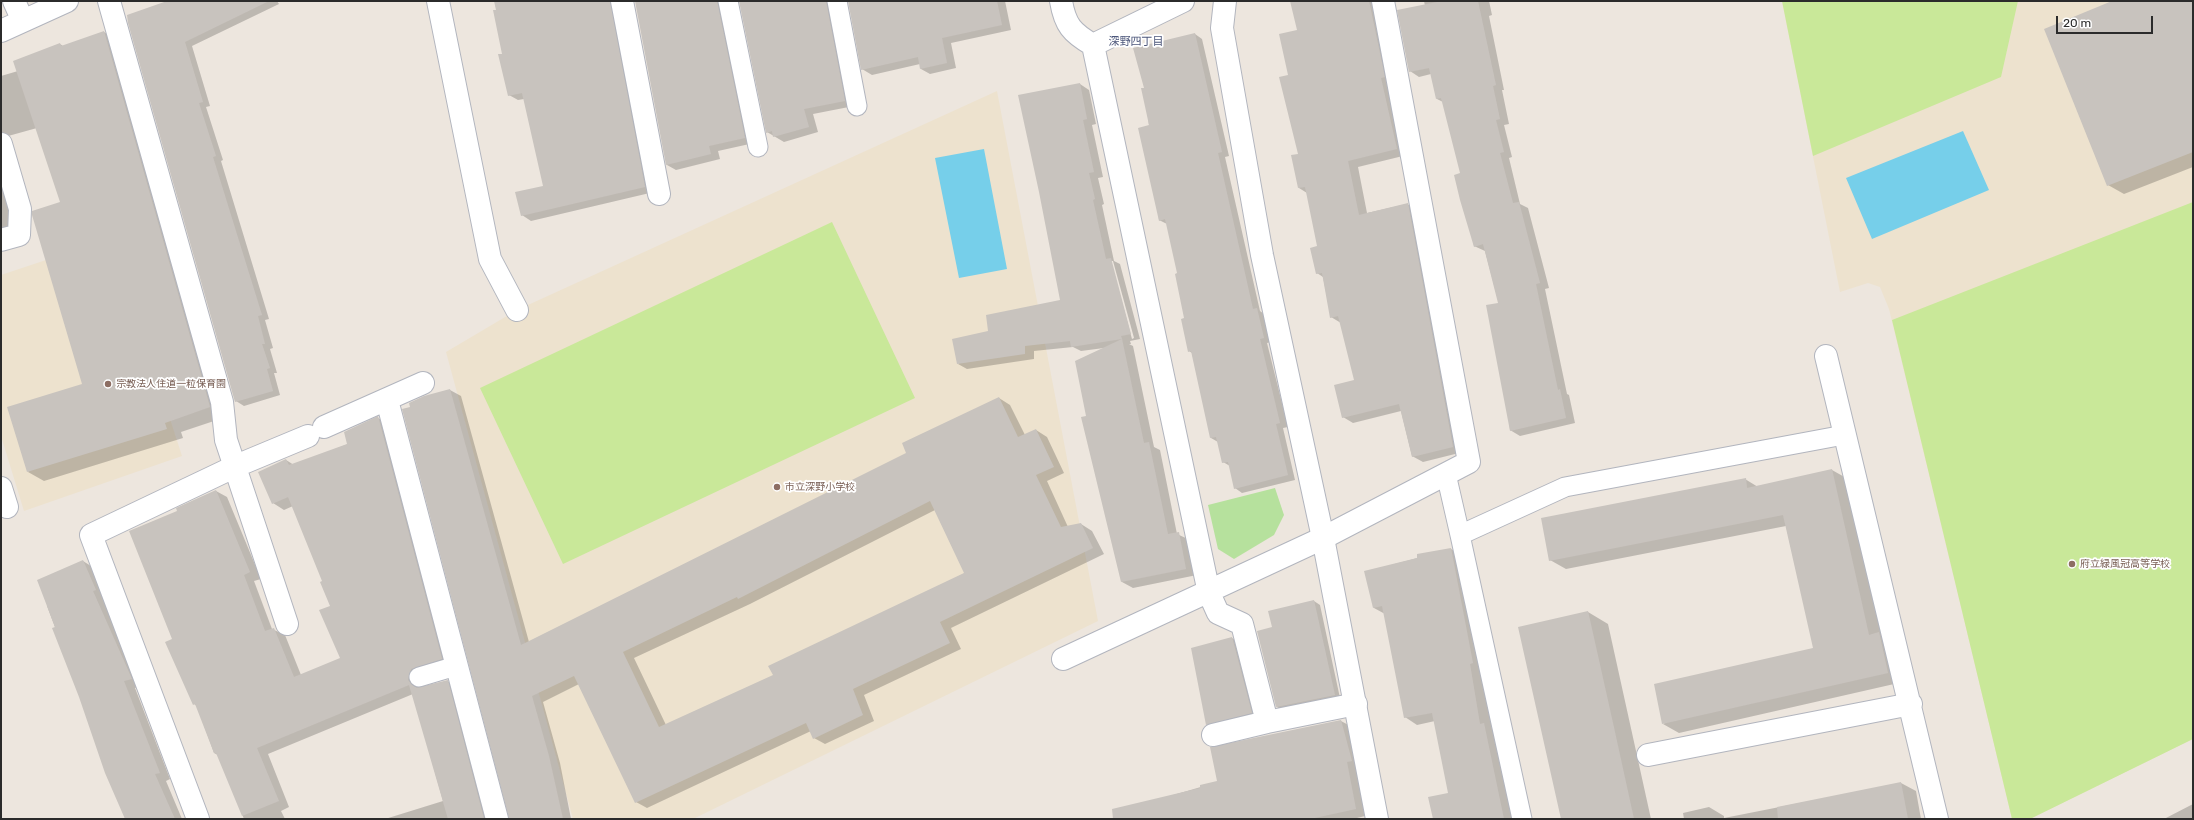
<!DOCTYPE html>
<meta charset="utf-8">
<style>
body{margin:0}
#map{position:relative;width:2194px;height:820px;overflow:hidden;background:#ede6de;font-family:Rubik,sans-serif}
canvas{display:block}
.frame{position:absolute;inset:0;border:2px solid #2b2b2b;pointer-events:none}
.scale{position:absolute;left:2056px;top:16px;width:97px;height:18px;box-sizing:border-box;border:2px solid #2b2b2b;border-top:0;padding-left:5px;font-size:12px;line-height:14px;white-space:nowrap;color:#2b2b2b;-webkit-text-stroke:3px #fff;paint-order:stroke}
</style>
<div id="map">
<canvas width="2194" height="820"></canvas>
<div class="frame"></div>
<div class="scale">20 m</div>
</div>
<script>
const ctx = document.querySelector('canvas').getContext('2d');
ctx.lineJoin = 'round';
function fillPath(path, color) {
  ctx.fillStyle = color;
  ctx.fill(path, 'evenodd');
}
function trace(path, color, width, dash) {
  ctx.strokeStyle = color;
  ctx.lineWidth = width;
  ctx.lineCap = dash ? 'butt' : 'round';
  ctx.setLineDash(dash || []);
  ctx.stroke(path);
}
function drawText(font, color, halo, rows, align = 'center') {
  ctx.font = font + ' Rubik,"Noto Sans JP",sans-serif';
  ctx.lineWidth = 3.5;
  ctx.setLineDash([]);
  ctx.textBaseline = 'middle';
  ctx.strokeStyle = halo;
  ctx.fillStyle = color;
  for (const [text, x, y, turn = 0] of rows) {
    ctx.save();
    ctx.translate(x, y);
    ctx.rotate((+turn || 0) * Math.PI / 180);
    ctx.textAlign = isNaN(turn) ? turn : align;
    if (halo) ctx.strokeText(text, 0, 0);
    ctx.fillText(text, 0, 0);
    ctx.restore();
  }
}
const education = new Path2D(`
 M1782 1H2193V739L2030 819H2012L1889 309 1880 287 1868 283 1840 292Z
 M997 91 1098 621 693 819H573L446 352 517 310Z
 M112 238 182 456 24 511 1 436V275Z`);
const green = new Path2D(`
 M1275 488 1284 515 1274 535 1234 559 1218 549 1208 505Z`);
const pitch = new Path2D(`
 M1782 1H2018L2001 77 1813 156Z
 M2193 202V739L2030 819H2012L1892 320Z
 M832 222 915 398 563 564 480 388Z`);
const water = new Path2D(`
 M1963 131 1989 190 1872 239 1846 178Z
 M984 149 1007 269 959 278 935 158Z`);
const shadow = new Path2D(`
 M168 1H277L279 4 192 46 210 106 206 107 223 160 221 161 269 319 265 320 273 348 270 349 277 373H274L280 395 244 406 236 401Z
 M495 1H620L654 192 531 221 522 215 545 187 524 99 518 100 509 95Z
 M636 1H728L754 143 718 151 720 159 676 170 667 165Z
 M740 1H837L854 106 813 114 818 132 784 142 767 132Z
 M849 1H1005L1011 30 951 43 956 68 930 74 921 69 920 64 872 75 862 69Z
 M1291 1H1378L1407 155 1358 167 1367 213 1407 204 1418 210 1463 452 1423 462 1412 456 1401 411 1353 423 1343 417 1355 381 1341 323 1331 317 1323 277 1317 273 1318 247 1307 193 1299 188V155L1289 76 1299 31Z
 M1424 1H1489L1492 15 1489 16 1504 90H1502L1509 124 1504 125 1512 157 1509 158 1520 204 1528 208 1549 288 1545 289 1567 394 1569 395 1575 423 1520 436 1510 430 1499 304 1485 251 1474 246 1461 174 1443 102 1437 99 1431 74 1419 77 1410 71 1425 6Z
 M2115 1H2193V167L2124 194 2108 185Z
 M104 32 121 42 226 417 181 432 183 438 44 481 28 472 84 385 61 203 37 128 1 138V76L18 71 60 44 63 46Z
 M1195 34 1202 39 1229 156 1225 157 1260 311 1264 314 1271 342 1267 343 1288 427 1283 428 1295 480 1242 493 1235 488 1230 466 1223 462 1218 442 1211 438 1192 353 1189 351 1179 274 1167 224 1159 220 1145 88Z
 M1080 84 1089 90 1096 124 1092 125 1103 177 1098 178 1104 204 1102 205 1114 261 1120 264 1140 339 1130 341 1131 344H1129L1133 346 1154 447 1160 450 1177 534 1190 540 1197 575 1133 588 1122 582 1087 417 1104 348 1081 351 1073 347 1034 351V359L967 369 958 364 989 332 1061 300ZM1111 261H1113L1134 338 1132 339Z
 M1 172 17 229 1 233Z
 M450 390 461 396 529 642 908 453 999 398 1010 405 1025 435 1036 430 1047 437 1064 473 1047 481 1068 527 1081 524 1092 531 1104 554 951 628 961 649 864 695 874 721 825 744 814 738 811 731 647 808 636 802 579 684 543 702 560 763 571 819H510L411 408ZM935 510 965 573 774 676 666 725 634 658 750 604Z
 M378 418 389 424 453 665 422 675 419 687 447 681 459 687 493 819H385L443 801 413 694 268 754 289 807 281 811 285 819H244L218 755 214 753 197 706 194 704 173 640 178 512 216 491 227 497 261 579 254 581 272 629 285 635 301 675 342 658 331 606 323 581 293 506 284 510 273 503 286 460 294 465 348 444Z
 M1832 470 1848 479 1903 682 1679 733 1663 724 1814 648 1786 526 1566 569 1550 560 1745 479 1758 487Z
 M1451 549 1464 556 1492 729 1497 731 1515 819H1434L1449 794 1435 721 1417 725 1405 717 1385 614 1374 608 1365 572Z
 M83 561 94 568 142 685 135 688 170 779 166 781 182 819H127L47 606Z
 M1314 601 1320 605 1340 698 1282 710 1277 707Z
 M1588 612 1608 624 1651 819H1562Z
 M1232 638 1238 642 1257 716 1212 728 1207 724Z
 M1341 721 1354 728 1369 815 1353 819H1160L1156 800 1218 782 1211 748Z
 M1901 783 1916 791 1921 819H1684L1683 813 1709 807 1724 816V818Z
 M2193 804V819H2164Z`);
const building = new Path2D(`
 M167 1H269L185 42 203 102 199 103 216 156 213 157 262 315 258 316 265 344H262L270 368 267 369 273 391 235 402 128 23 127 15Z
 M494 1H610L645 187 521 216 515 192 543 186 522 93 508 96 498 54H502L493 10H496Z
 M635 1H717L745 138 709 146 711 154 666 165Z
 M739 1H826L845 101 804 109 809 127 773 137 772 131 766 133Z
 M848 1H997L1002 25 942 38 947 63 920 69 918 57 861 70Z
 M1290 1H1369L1385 77 1381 78 1397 149 1348 161 1359 215 1408 203 1453 447 1412 457 1399 404 1342 418 1334 385 1354 380 1338 316 1330 318 1322 273 1316 274 1310 248 1317 246 1305 187 1298 188 1291 155 1298 154 1279 77 1288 75 1279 34 1297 30Z
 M1442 1H1478L1496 85 1493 86 1500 119 1496 120 1504 152 1500 153 1513 203 1519 202 1540 283 1536 284 1558 390 1560 389 1566 418 1510 431 1486 305 1498 303 1483 244 1474 247 1460 200 1454 175 1460 173 1441 98 1436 99 1429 68 1409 72 1397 10Z
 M2112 1H2193V152L2107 186 2044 29Z
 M104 31 210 407 165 423 167 429 27 472 7 407 82 384 32 215V211L60 202 13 61 60 43 61 46Z
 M1195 33 1222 152 1218 153 1253 309 1257 308 1264 338 1260 339 1280 423 1276 424 1288 475 1234 489 1228 462 1222 463 1216 437 1210 438 1191 351 1188 352 1181 319 1184 318 1175 274 1177 273 1165 219 1159 221 1138 128 1149 125 1141 88H1144L1133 48Z
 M1080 83 1087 119 1083 120 1094 172 1089 173 1095 199 1093 200 1106 259 1111 258 1131 334 1121 336 1122 339 1071 347 1070 341 1025 346V354L957 364 952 339 988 331 986 315 1060 300 1039 192 1018 95Z
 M1122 339 1144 443 1149 442 1168 534 1179 532 1186 569 1121 582 1081 417 1086 416 1075 361Z
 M450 389 521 645 906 453 902 443 999 397 1018 437 1036 429 1054 467 1036 475 1061 527 1081 523 1093 548 940 622 950 643 853 689 863 715 813 739 806 723 635 803 574 676 532 696 549 756 563 819H509L402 409 410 407 409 403 424 396ZM930 501 964 573 768 666 773 675 659 727 623 652 737 597 738 599Z
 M378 416 442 659 411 669 408 680 412 685 417 688 448 680 484 819H448L409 685 257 748 279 801 242 816 216 753H214L195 704 193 705 165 642 172 639 129 531 177 511 176 508 216 490 250 572 244 575 265 631 274 628 294 677 340 658 319 610 330 606 320 582 322 581 288 497 272 504 258 472 286 459 289 465 347 444 344 432Z
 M1832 469 1869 635 1879 632 1888 673 1662 724 1654 684 1813 648 1783 515 1549 561 1541 518 1746 478 1747 488Z
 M1451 548 1473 663 1470 664 1480 724 1484 723 1504 819H1433L1428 797 1448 793 1432 713 1404 718 1382 606 1373 608 1364 571 1417 558V554Z
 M83 560 96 590 93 591 132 679 124 681 160 773 155 774 175 819H125L105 773 79 697 52 628 55 627 37 580Z
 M1314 600 1335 695 1276 707 1257 631 1272 627 1268 611Z
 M1588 611 1613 723 1634 819H1561L1518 627Z
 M1232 637 1252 713 1206 725 1191 648Z
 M1341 720 1352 761 1347 762 1356 809 1310 819H1113L1112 809 1200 788V785L1217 781 1210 747Z
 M1901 782 1908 819H1778L1777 807Z`);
const service = new Path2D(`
 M728 1 758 147
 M837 1 857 106
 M1446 474 1460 535
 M419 677 456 666
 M1522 819 1460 535 1565 487 1844 435`);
const minor = new Path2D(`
 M109 1 222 402 226 440 230 452 287 624
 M438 1 490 259 517 310
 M622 1 659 194
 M1061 1C1065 25 1072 33 1093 45L1209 593 1218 613 1242 624 1267 722 1356 704
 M1093 45 1183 1
 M1 144 20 209 19 235 1 240
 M1826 356 1937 819
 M387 400 497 819
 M324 427 423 383
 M1 488 7 507
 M1063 659 1323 538 1469 462 1383 1
 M1213 735 1267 722
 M1648 755 1911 704
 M198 819 91 535 236 466 308 436`);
const tertiary = new Path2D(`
 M14 1 23 21
 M1225 1 1222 28 1262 255 1323 538 1377 819
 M1 31 67 1`);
const markers = [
 [108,384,4,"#8d6e63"],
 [777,487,4,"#8d6e63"],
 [2072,564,4,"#8d6e63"]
];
const educationNames = [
 ["宗教法人住道一粒保育園",116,384],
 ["市立深野小学校",785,487],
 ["府立緑風冠高等学校",2080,564]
];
const neighbourhoodNames = [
 ["深野四丁目",1136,42]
];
fillPath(education, '#ede2ce');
fillPath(green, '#b6e19d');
fillPath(pitch, '#c9e899');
fillPath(water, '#76cfea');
fillPath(shadow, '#0003');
fillPath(building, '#c8c3be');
trace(service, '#b2b5be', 21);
trace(minor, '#b2b5be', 24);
trace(tertiary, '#b2b5be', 24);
trace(service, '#fff', 19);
trace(minor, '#fff', 22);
trace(tertiary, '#fff', 22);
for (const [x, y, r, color] of markers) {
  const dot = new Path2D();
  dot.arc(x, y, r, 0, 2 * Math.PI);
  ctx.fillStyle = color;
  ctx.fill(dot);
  trace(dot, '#fff', 1.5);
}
drawText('10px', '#785e54', '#fff', educationNames, 'left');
drawText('11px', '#4d577b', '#fff', neighbourhoodNames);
</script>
